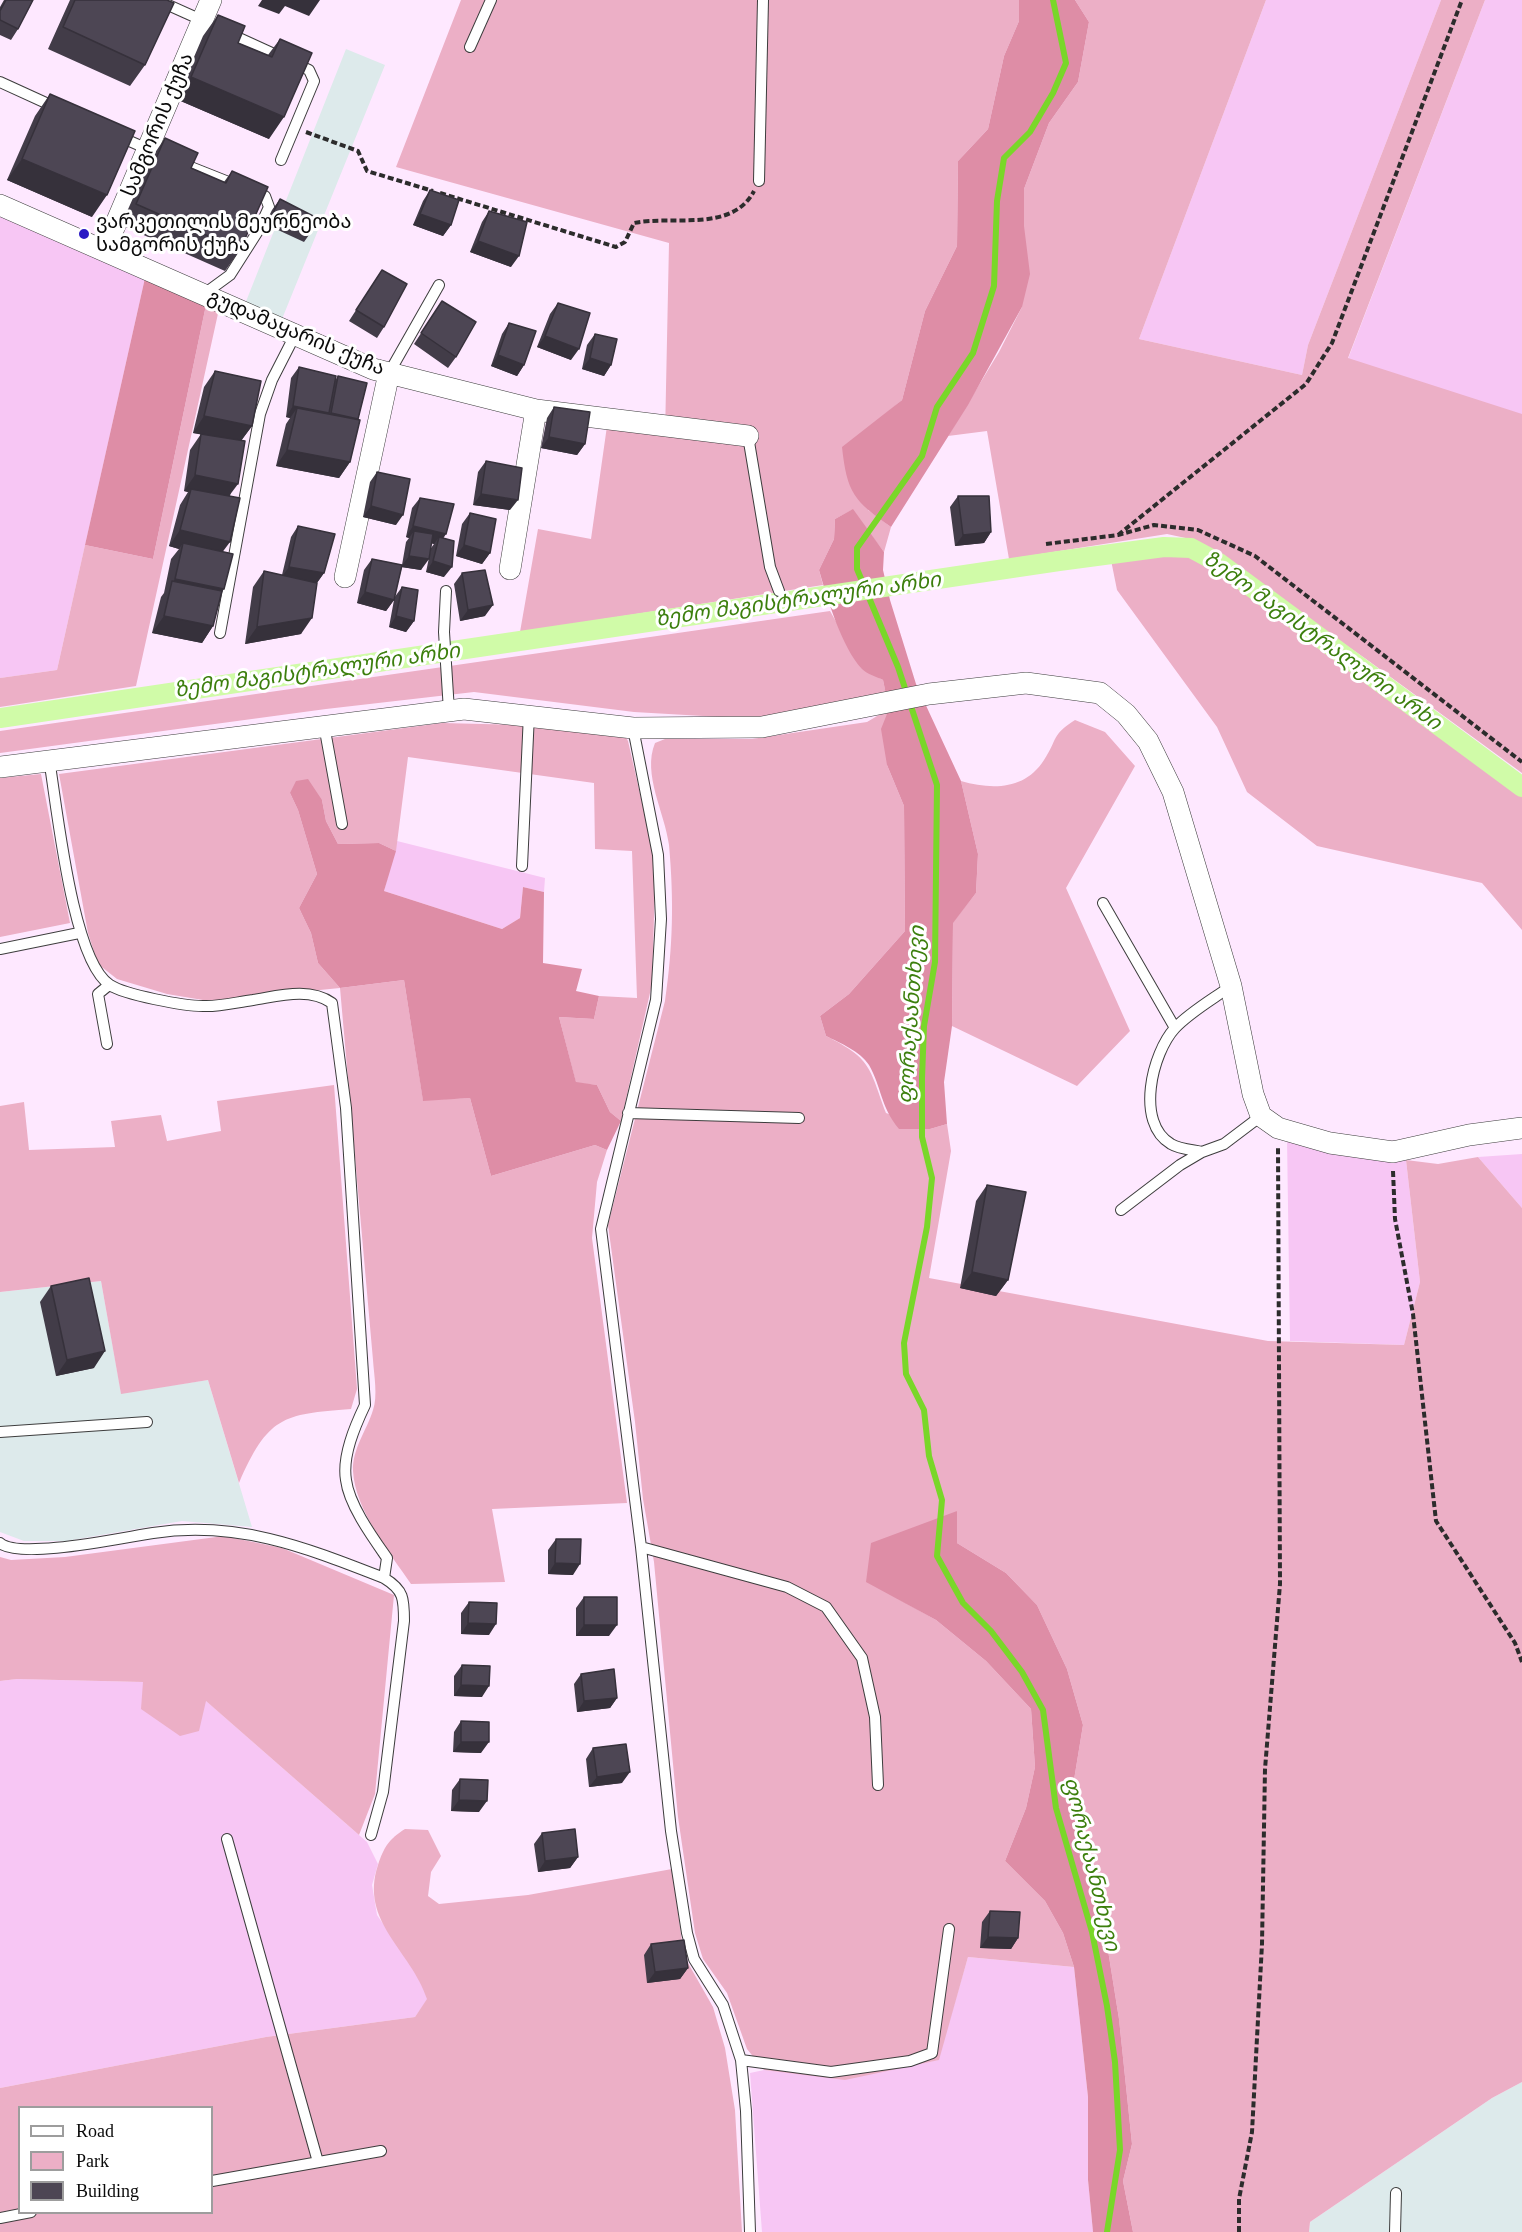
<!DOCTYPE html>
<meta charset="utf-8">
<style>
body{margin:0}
#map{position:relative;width:1522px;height:2232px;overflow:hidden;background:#fee8ff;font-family:Georgia,serif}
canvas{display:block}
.legend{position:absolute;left:18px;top:2106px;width:195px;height:108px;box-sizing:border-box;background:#fff;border:2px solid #9d9d9d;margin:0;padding:8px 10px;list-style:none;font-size:18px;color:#0a0a0a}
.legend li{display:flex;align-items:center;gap:12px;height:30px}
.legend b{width:30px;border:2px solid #9d9d9d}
</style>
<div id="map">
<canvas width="1522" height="2232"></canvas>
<ul class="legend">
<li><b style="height:8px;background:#fff"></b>Road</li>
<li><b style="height:16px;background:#ecafc6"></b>Park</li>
<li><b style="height:16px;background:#4d4654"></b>Building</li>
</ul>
</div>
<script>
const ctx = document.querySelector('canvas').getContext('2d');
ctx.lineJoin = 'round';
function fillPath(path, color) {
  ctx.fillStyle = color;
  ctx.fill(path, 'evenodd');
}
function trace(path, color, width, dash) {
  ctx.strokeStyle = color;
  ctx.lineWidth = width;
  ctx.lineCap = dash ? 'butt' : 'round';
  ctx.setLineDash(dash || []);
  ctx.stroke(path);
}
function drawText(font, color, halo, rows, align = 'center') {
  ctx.font = font + ' Georgia,"Noto Sans Georgian",serif';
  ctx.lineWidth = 6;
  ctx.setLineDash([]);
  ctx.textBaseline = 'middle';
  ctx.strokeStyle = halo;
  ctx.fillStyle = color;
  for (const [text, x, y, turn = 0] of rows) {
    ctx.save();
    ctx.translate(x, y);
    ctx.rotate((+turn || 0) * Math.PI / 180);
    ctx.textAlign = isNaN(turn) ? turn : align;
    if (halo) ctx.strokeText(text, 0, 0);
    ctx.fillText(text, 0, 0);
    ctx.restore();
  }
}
const industrial = new Path2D(`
 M346 49 385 65 282 319 245 304Z
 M101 1281 121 1393 208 1380 252 1527 182 1521 67 1541H24L0 1532V1292Z
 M1522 2082V2232H1309L1310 2222 1492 2098Z`);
const farmland = new Path2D(`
 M1266 0H1441L1308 345 1302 375 1139 339Z
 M1485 0H1522V415L1348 359Z
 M0 215 145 278 57 670 0 678Z
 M397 841 545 878 544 892 523 887 520 918 502 929 384 891Z
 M1287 1138 1406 1160 1420 1282 1404 1345 1290 1341Z
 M1522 1154V1208L1478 1157Z
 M17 1679 143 1682 205 1700 367 1842 378 1864 372 1885 377 1915 421 1979 428 1999 415 2017 266 2037 0 2088V1681Z
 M968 1957 1074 1967 1088 2097V2180L1093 2232H762L750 2073 764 2070 845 2079 938 2060Z`);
const green = new Path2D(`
 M461 0H1019V21L1004 56 988 129 958 161 957 246 925 311 902 400 883 416 868 510 891 527 884 552 852 510 835 519 834 539 819 570 823 585 520 632 538 529 591 539 607 426 665 436 669 243 396 167Z
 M1075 0H1266L1139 339 1302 375 1308 345 1441 0H1485L1348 358 1522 414V773L1366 659 1195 540 1167 534 1009 559 987 431 948 436 999 352 1022 307 1024 189 1049 123 1078 82 1089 22Z
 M206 305 219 309 136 686 0 707V678L57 670 85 545 153 559Z
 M1172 551 1196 556 1522 795V930L1482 883 1317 846 1247 792 1217 727 1117 590 1111 560Z
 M830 611 863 669 883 680 886 694 755 719 634 712 474 692 326 709 0 753V731Z
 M889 709 887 765 904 806 905 931 849 994 820 1016 826 1036C872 1059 869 1067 886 1113L930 1129 947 1124 951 1151 929 1278 1268 1341 1404 1345 1420 1282 1406 1160 1438 1164 1478 1157 1522 1208V2082L1492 2098 1310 2222 1309 2232H1133L1123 2181 1132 2144 1119 2019 1099 1894 1078 1826 1073 1786 1083 1725 1067 1669 1037 1605 1006 1573 957 1543V1511L895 1597 936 1620 986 1661 1031 1709 1035 1767 1026 1808 1005 1861 1045 1901 1063 1933 1074 1967 968 1957 939 2060 845 2080 764 2070 747 2049 727 1993 703 1959 695 1933 678 1817 654 1562 643 1499 635 1422 608 1225 665 1001C673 946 674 901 669 845 665 813 642 774 655 743L665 739H752L867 722Z
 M1075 720 1105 732 1135 766 1066 888 1130 1031 1077 1086 952 1026 953 922 976 893 978 854 961 781C992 790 1025 790 1044 760 1058 739 1051 735 1075 720Z
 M442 723 523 725 623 733 628 741 653 851 655 883 652 984 621 1121 610 1112 597 1085 576 1083 559 1017 594 1019 599 996 637 998 632 851 595 849 594 783 408 757 396 851 379 843 338 844 326 821 322 800 290 793 298 810 317 874 299 908 311 933 318 963 340 988 404 980 423 1100 470 1098 491 1176 595 1145 607 1150 597 1182 592 1238 627 1503 492 1509 505 1582 411 1584C390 1553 355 1510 353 1471 352 1449 367 1430 373 1410 378 1396 374 1375 373 1360L340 988 209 1001 167 994 117 979 98 964 88 933 59 774Z
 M41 774 70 923 0 937V778Z
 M334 1085 357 1389 351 1409C282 1414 268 1417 239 1483L208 1380 121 1394 101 1281 0 1292V1106L24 1102 29 1150 115 1147 111 1121 161 1115 167 1141 221 1131 217 1101Z
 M224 1536 282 1548 394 1595 375 1794 359 1835 206 1701 199 1731 180 1736 141 1709 143 1682 17 1679 0 1681V1557L11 1560 65 1557Z
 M405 1829 428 1830 441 1856 431 1872 428 1896 439 1904 528 1895 672 1869 684 1956 713 2007 725 2048 735 2110 742 2232H0V2088L266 2037 415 2017 427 1999C411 1950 359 1922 378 1865 384 1847 389 1839 405 1829ZM20 2108H212V2212H20Z`);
const forest = new Path2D(`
 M1019 0H1075L1089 22 1078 82 1049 123 1024 189V226L1030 274 1022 307 968 405 891 527C854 501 847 493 842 447L902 400 925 311 957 246 958 161 988 129 1004 56 1019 21Z
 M145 278 206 305 153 559 85 545Z
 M853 509 884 552 883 570 890 600 916 684 961 781 978 854 976 893 953 923 952 1026 944 1082 947 1124 930 1129H899C880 1106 882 1088 869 1065 860 1051 840 1043 826 1036L820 1016 849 994 905 931 904 806 887 765 881 729 889 709 883 680C877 677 867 674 862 669 842 648 827 598 819 570L834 539 835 519Z
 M308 779 322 800 326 821 338 844 379 843 396 851 384 891 502 929 520 918 523 887 544 892 543 963 582 969 576 991 599 996 594 1019 559 1017 576 1082 597 1085 610 1112 621 1121 607 1150 595 1145 491 1176 470 1098 423 1101 404 980 340 988 318 963 311 933 299 908 317 874 298 810 290 793 296 781Z
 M957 1511V1543L1006 1573 1037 1605 1067 1669 1083 1725 1073 1786 1078 1826 1099 1894 1119 2019 1132 2144 1123 2181 1133 2232H1093L1088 2180V2097L1074 1967 1063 1933 1045 1901 1005 1861 1026 1808 1035 1767 1031 1709 986 1661 936 1620 866 1582 871 1543Z`);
const stream = new Path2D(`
 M1053 0 1066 63 1053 93 1030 132 1004 158 997 201 994 286 973 353 937 407 922 456 857 548V569L898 667 937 785 935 962 924 1026 922 1078V1137L932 1178 927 1227 904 1343 906 1374 924 1410 929 1456 942 1500 937 1556 963 1603 991 1631 1022 1672 1043 1710 1056 1808 1092 1932 1107 2006 1115 2062 1120 2150 1107 2232`);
const canal = new Path2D(`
 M0 718 1059 561 1164 547 1191 548 1219 563 1522 787`);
const path = new Path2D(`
 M306 132 358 151 367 171 433 191
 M440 193 616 247 625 242 634 223C673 215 732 233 754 191
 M1118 535 1306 384 1332 343 1462 0
 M1046 544 1118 535 1154 525 1198 530 1255 556 1522 762
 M1393 1171 1395 1219 1413 1314 1436 1521 1515 1643 1522 1662
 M1239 2232V2199L1252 2132 1262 1944 1265 1769 1280 1584 1278 1146`);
const service = new Path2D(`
 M157 0 206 22
 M228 33 309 70 314 81 281 160
 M470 47 491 0
 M0 82 57 108
 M118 136 150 150
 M178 162 236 185
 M759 181 763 0
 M204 294 230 275 258 231 269 207 265 196 251 190
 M389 373 439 285
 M748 436 770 567 779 591
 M446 591 444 632 449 711
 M220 633 260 414 272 380 295 335
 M324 725 342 824
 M633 728 658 855 661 919 656 1000 601 1229 641 1547 671 1831 687 1933 694 1959 723 2005 741 2060 746 2111 750 2232
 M522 866 529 714
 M1103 903 1175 1028
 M0 949 79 933
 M107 1044 98 994 109 985
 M628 1113 799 1118
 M1202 1152C1193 1150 1179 1149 1171 1144 1135 1123 1152 1053 1175 1028 1190 1012 1213 999 1231 986
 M1121 1210 1180 1165 1202 1152 1224 1144 1261 1116
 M0 1432 147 1422
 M0 1543C20 1560 125 1537 153 1533 238 1520 307 1548 384 1578L387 1558C373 1538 349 1505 346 1480 342 1456 355 1426 365 1405L346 1108 332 1003C309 987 279 996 253 1000 237 1002 219 1007 203 1006 184 1006 125 995 110 985 72 961 57 806 49 759
 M641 1547 787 1587 826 1607 862 1658 875 1717 878 1785
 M371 1835 383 1792 404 1621C404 1599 404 1590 384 1578
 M227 1839 318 2162
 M741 2060 831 2072 910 2061 932 2053 949 1929
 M212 2181 381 2151
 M0 2218 31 2212
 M1395 2232 1396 2193`);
const minor = new Path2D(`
 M0 205 373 369 536 410 748 436
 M105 249 211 0
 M510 569 536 410
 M345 577 389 373
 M0 767 464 709 633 728 762 727 929 694 1026 683 1100 693 1126 714 1148 741 1173 792 1231 986 1253 1094 1261 1116 1278 1128 1330 1143 1393 1152 1469 1135 1522 1128`);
const wall = new Path2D(`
 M4 0H33L18 29 11 40 0 35V7Z
 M70 0H167L145 65 130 86 48 49Z
 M218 15 238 43 268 55 280 39 269 139 176 99 203 36Z
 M50 94 92 217 7 180 35 116Z
 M165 138 191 168 224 182 232 171 240 250 225 271 121 225 150 160Z
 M430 190 451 225 443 236 413 225 423 201Z
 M280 199 311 232 304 242 265 224 272 210Z
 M489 211 511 267 470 252 482 222Z
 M382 270 384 327 377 338 349 321Z
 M442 301 456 357 448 368 414 344Z
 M558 303 571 360 537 347 550 314Z
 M509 323 524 365 517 376 491 366 502 334Z
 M595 334 611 365 604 376 582 369 587 345Z
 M299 367 335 381 338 376 358 419 350 462 339 478 276 466 286 424 290 418 286 417 291 378Z
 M215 371 252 426 241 441 230 496 223 551 222 591 213 626 202 643 152 633 161 597 164 593 171 559 179 549 169 546 180 505 188 492 184 491 190 450 201 434 193 433 204 387Z
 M554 407 585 444 577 455 541 448 547 418Z
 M486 461 510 510 473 505 478 472Z
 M377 472 396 525 363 517 370 482Z
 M958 496 991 532 984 543 955 546 950 507Z
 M420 498 443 538 444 577 426 572 431 548 434 544 432 543 421 570 402 567 394 598 402 587 414 621 406 632 389 627 394 600 386 611 357 603 364 570 372 559 402 565 406 542 409 538 406 537 412 508Z
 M470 513 490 553 482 564 456 556 462 524Z
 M298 526 324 573 317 583 301 634 245 644 253 587 264 571 282 575 291 537Z
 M462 573 485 616 460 621 454 584Z
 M987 1185 1008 1280 996 1296 960 1288 976 1201Z
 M51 1286 94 1368 56 1376 40 1302Z
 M556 1539 573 1575 548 1574V1550Z
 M584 1597 609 1636H576V1608Z
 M469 1602 489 1635 461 1634V1613Z
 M462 1665 482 1697 454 1696V1676Z
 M581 1674 617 1698 610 1708 577 1712 574 1684Z
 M461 1721 481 1753 453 1752 454 1732Z
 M593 1748 622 1783 589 1787 586 1759Z
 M460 1779 479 1812 451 1811 452 1790Z
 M542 1833 578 1857 570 1868 538 1872 534 1844Z
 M990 1911 1018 1938 1011 1949 980 1948 982 1922Z
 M651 1944 688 1968 680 1979 647 1983 644 1955Z`);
const shadedWall = new Path2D(`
 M262 0H320L309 16 285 6 279 14 258 6Z
 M191 77 284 117 269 139 176 99Z
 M22 159 107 195 92 217 7 180Z
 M420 214 451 225 443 236 413 225Z
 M478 241 519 256 511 267 470 252Z
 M545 336 579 349 571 360 537 347Z
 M498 355 524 365 517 376 491 366Z
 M590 358 611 365 604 376 582 369Z
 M293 406 329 413 321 424 297 408 290 418 286 417Z
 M331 413 358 419 351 429 324 423Z
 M204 416 252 426 240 442 193 433Z
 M549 437 585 444 577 455 541 448Z
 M287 450 350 462 339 478 276 466Z
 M195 475 238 484 226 500 191 489 188 492 184 491Z
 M481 494 518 500 510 510 473 505Z
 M371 506 403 515 396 525 363 517Z
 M413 526 446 534 439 545V537L434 544 412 539 414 531 409 538 406 537Z
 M180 530 230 542 218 558 183 543 179 549 169 546Z
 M991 532 984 543 955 546 963 535Z
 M464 545 490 553 482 564 456 556Z
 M409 556 429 559 421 570 401 567Z
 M433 561 452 567 444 577 426 572Z
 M289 567 324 573 316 584 281 578Z
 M175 579 224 589 213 605 172 583Z
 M365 592 394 600 386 611 357 603Z
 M493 605 485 616 460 621 468 610Z
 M164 616 213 626 202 643 152 633Z
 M396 616 414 621 406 632 389 627Z
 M312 618 301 634 245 644 257 627Z
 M972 1272 1008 1280 996 1296 960 1288Z
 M105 1351 94 1368 56 1376 67 1360Z
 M555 1563 580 1564 573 1575 548 1574Z
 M468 1623 496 1624 489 1635 461 1634Z
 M584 1625H617L609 1636H576Z
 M461 1685 489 1686 482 1697 454 1696Z
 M617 1698 610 1708 577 1712 584 1701Z
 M461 1742H489L481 1753 453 1752Z
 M630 1772 622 1783 589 1787 597 1777Z
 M459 1800 487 1801 479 1812 451 1811Z
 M578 1857 570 1868 538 1872 545 1861Z
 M988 1937 1018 1938 1011 1949 980 1948Z
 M688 1968 680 1979 647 1983 655 1972Z`);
const building = new Path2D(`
 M6 0H33L18 29 0 20V11Z
 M75 0H167L174 3 145 65 63 27Z
 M218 15 245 26 238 43 272 57 280 39 312 53 284 117 191 77Z
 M50 94 135 131 107 195 22 159Z
 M165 138 198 153 191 168 226 183 232 171 268 187 240 250 136 204Z
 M430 190 459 200 451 225 420 214Z
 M280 199 317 218 311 232 273 213Z
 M489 211 527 222 519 256 478 241Z
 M382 270 407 284 384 327 356 310Z
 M442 301 476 322 456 357 421 333Z
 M558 303 590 313 579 349 545 336Z
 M509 323 536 331 524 365 498 355Z
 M595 334 617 339 611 365 590 358Z
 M299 367 336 376 329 413 293 406Z
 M215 371 261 381 252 426 204 416Z
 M338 376 367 383 358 419 331 413Z
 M554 407 590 412 585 444 549 437Z
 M297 408 360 420 350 462 287 450Z
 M201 434 245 441 238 484 195 475Z
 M486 461 522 468 518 500 481 494Z
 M377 472 410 479 403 515 371 506Z
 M191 489 240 498 230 542 180 530Z
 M958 496H989L991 532 963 535Z
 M420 498 454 504 446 534 413 526Z
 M470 513 496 519 490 553 464 545Z
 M298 526 335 534 324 573 289 567Z
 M414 531 433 534 429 559 409 556Z
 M439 537 454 541 452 567 433 561Z
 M183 543 233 554 224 589 175 579Z
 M372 559 402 565 394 600 365 592Z
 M485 570 493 605 468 610 462 573Z
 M264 571 317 583 312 618 257 627Z
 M172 581 222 591 213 626 164 616Z
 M402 587 418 590 414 621 396 616Z
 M987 1185 1026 1192 1008 1280 972 1272Z
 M89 1278 105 1351 67 1360 51 1286Z
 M556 1539H581L580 1564 555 1563Z
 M584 1597H617V1625H584Z
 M469 1602 497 1603 496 1624 468 1623Z
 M462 1665 490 1666 489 1686 461 1685Z
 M614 1669 617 1698 584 1701 581 1674Z
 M461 1721 489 1722V1742H461Z
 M626 1744 630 1772 597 1777 593 1748Z
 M460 1779 488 1780 487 1801 459 1800Z
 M575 1829 578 1857 545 1861 542 1833Z
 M990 1911 1020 1912 1018 1938 988 1937Z
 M684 1940 688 1968 655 1972 651 1944Z`);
const markers = [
 [84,234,6,"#2a19c4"]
];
const streetNames = [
 ["სამგორის ქუჩა",158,125,-67],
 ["გუდამაყარის ქუჩა",296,333,23]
];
const poiNames = [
 ["ვარკეთილის მეურნეობა",96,222],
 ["სამგორის ქუჩა",96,245]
];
const waterNames = [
 ["ზემო მაგისტრალური არხი",798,600,-8],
 ["ზემო მაგისტრალური არხი",1322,641,36],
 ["ზემო მაგისტრალური არხი",317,671,-8],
 ["ფორაქაანთხევი",912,1015,-86],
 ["ფორაქაანთხევი",1091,1864,76]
];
fillPath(industrial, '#ddeaeb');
fillPath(farmland, '#f7c6f4');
fillPath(green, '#ecafc6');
fillPath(forest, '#de8da6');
trace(stream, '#79d729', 6);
trace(canal, '#d0fba8', 20);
trace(service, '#3d3d3d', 12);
trace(minor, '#3d3d3d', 22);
trace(path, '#2c2c2c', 4, [6, 3]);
trace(service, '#fff', 10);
trace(minor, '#fff', 21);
fillPath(wall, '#423c48');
fillPath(shadedWall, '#36313b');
fillPath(building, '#4d4654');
trace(building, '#36313b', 1.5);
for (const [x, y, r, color] of markers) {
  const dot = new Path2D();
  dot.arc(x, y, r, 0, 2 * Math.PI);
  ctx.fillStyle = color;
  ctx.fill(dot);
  trace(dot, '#fff', 2);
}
drawText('20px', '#0a0a0a', '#fff', streetNames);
drawText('20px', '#0a0a0a', '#fff', poiNames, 'left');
drawText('italic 21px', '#3c7f0d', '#fff', waterNames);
</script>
